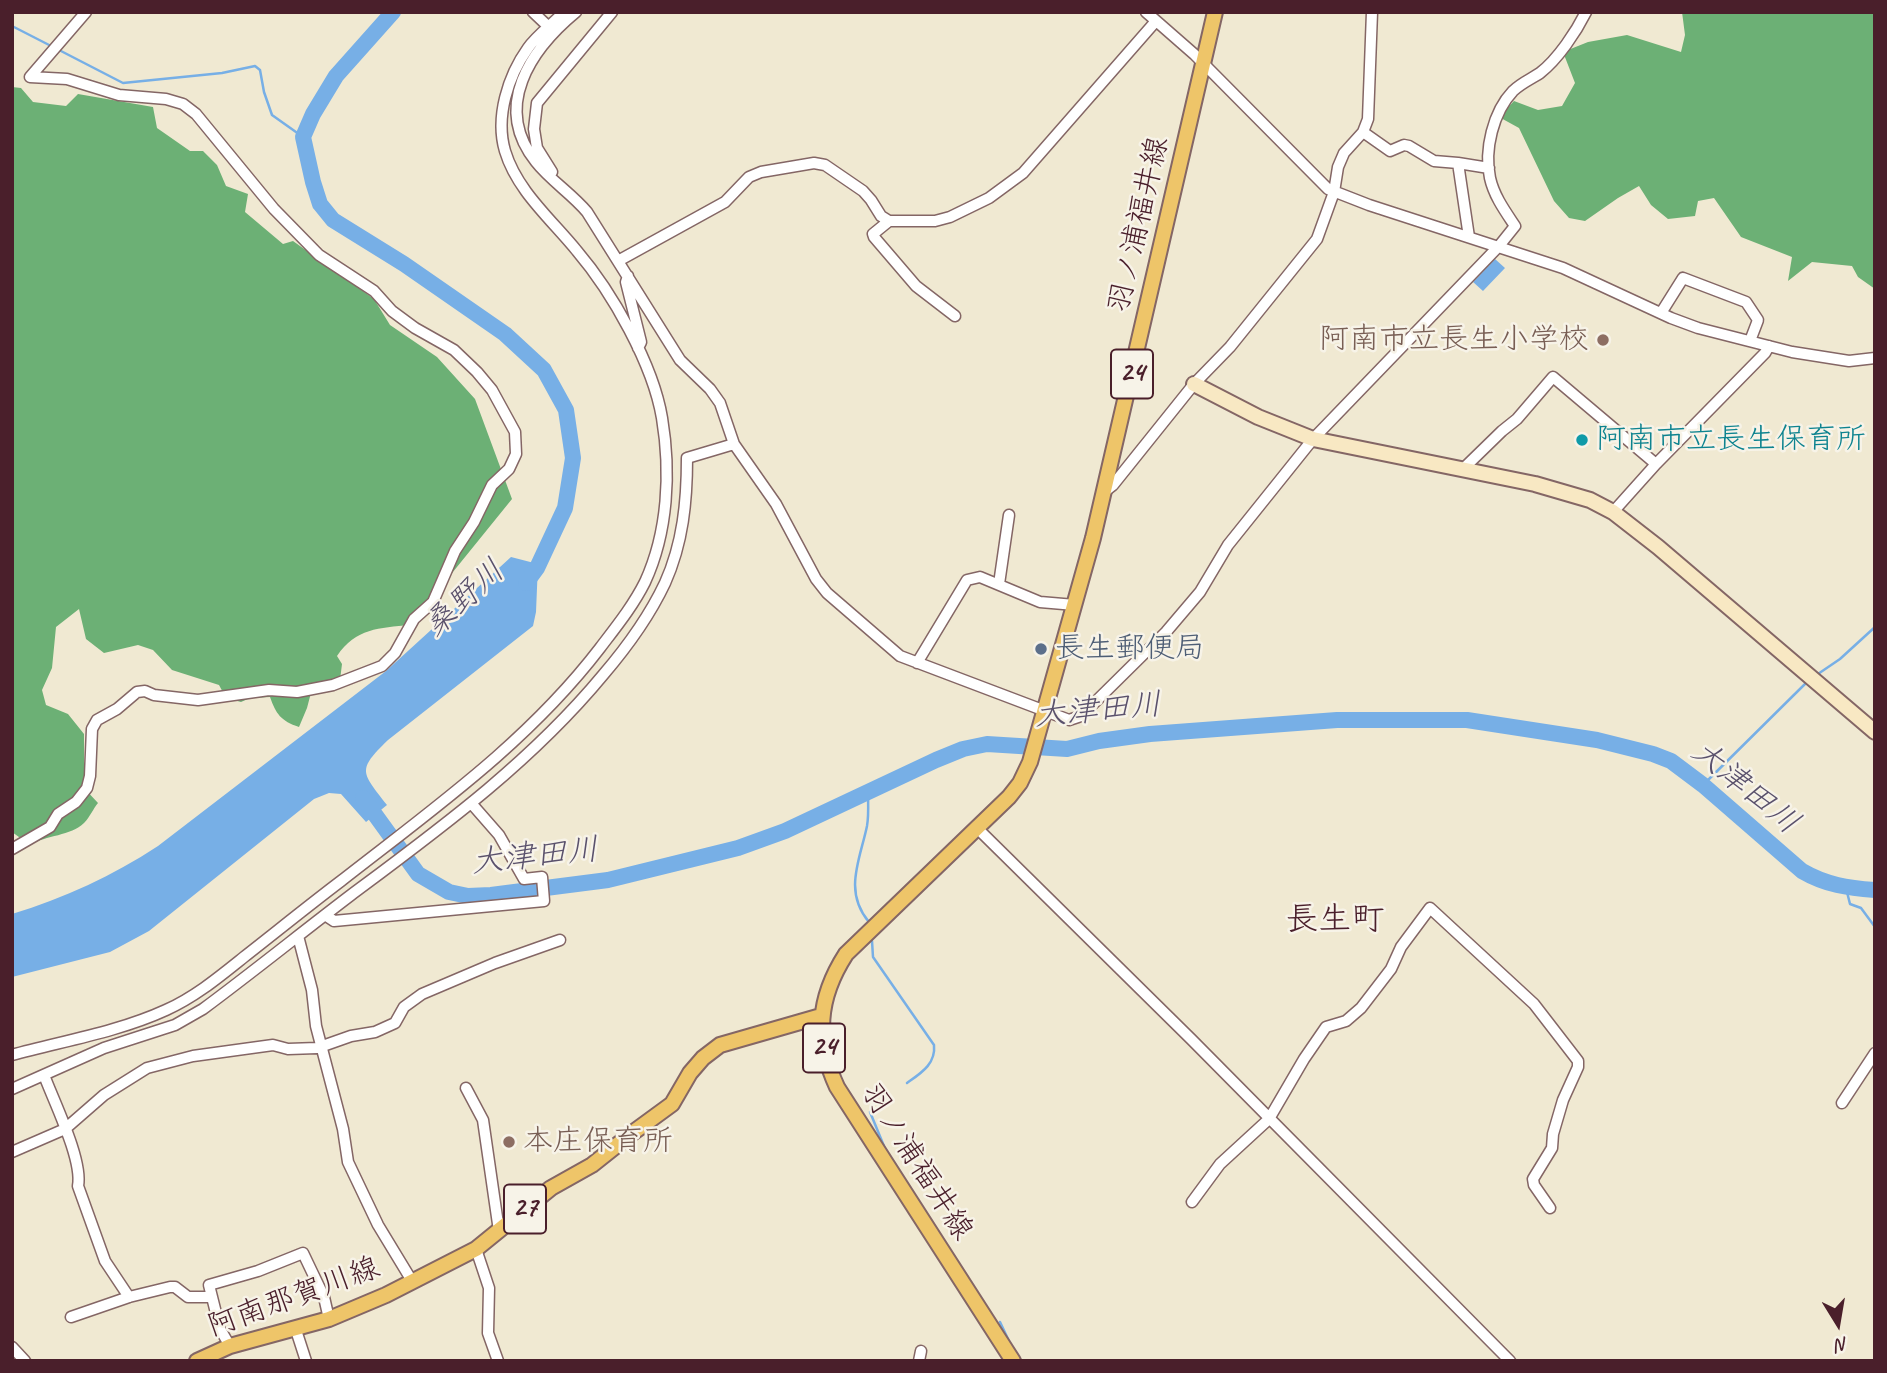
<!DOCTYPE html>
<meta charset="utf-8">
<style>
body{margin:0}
#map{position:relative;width:1887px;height:1373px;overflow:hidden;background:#f0e9d2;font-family:Caveat,sans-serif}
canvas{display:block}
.frame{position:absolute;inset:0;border:14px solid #4a1f2b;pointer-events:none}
.north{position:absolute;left:1803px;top:1289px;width:70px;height:70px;-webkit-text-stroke:5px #f7f3e8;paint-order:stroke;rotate:169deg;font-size:19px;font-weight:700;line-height:28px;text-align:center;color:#4a1f2b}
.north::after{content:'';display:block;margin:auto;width:24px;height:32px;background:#4a1f2b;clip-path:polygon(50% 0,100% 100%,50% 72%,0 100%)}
</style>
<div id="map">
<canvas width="1887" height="1373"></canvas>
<div class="frame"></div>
<div class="north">N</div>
</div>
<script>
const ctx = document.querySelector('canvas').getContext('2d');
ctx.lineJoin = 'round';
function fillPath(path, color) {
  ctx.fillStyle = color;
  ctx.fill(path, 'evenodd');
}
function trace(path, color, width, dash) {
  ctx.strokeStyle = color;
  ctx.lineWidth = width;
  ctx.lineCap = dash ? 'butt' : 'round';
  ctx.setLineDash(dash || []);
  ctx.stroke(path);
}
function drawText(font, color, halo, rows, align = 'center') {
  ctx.font = font + ' Caveat,"Klee One",sans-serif';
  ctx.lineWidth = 5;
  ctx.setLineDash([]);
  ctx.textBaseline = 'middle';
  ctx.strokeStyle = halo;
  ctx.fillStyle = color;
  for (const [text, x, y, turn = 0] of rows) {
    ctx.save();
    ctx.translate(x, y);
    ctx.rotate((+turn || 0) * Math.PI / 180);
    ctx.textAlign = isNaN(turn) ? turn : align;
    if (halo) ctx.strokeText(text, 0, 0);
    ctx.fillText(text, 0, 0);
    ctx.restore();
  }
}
const forest = new Path2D(`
 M1682 12H1875V289L1858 277 1852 266 1812 262 1788 281 1792 257 1741 237 1714 198 1698 201 1695 216 1668 219 1651 205 1639 186 1618 198 1585 221 1569 218 1554 201 1519 128 1499 117 1514 101 1538 110 1562 106 1575 83 1563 52 1588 42 1627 35 1681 52 1685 35Z
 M12 87 21 88 33 102 66 106 78 94 153 107 157 128 190 151H203L217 165 226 186 248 194 245 212 283 244 293 241 374 299 390 325 437 357 475 399 512 499 410 625C379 628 356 628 337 656L342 664 340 680 313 685 307 708 299 727C281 721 276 714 270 697L250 698 241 702 226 698 219 685 172 670 153 650 138 645 104 653 86 639 79 609 56 627 52 668 42 690 46 705 68 714 84 734V788L98 803C93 809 90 817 84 823 71 836 46 835 30 845L12 832Z`);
const water = new Path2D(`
 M1495 259 1505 268 1483 291 1473 282Z
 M511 557 538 564 536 612 533 626 388 740C356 771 362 772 387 805L366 822 341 794 329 793 314 799 149 931 110 952 12 977V914C65 898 112 876 158 846L386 671Z`);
const stream = new Path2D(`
 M12 26 53 47
 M59 50 123 83 222 73 255 66 260 70 264 92 272 115 303 137
 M1815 676 1840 659 1875 627
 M1703 785 1807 682
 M868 792C868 803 869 815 867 826 860 860 843 891 869 922
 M1846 888 1850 904 1861 908 1875 927
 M872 941 873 957 934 1045C936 1064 921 1073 907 1083
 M870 1112 886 1151
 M1000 1322 1009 1341`);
const river = new Path2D(`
 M393 12 336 76 313 114 303 137 313 182 320 204 333 220 404 264 505 334 544 370 566 410 573 458 565 508 537 568 526 583
 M363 798 418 874 449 892 468 896 491 895 608 880 738 848 785 831 936 760 963 749 987 744 1067 749 1099 741 1150 734 1337 720H1467L1597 740 1653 754 1671 761 1703 785 1802 871C1826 885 1848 888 1875 890`);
const street = new Path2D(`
 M533 12 553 31
 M576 12C530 50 492 107 536 162 550 180 572 194 587 212L680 360 710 389 720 403 734 444 776 504 816 579 827 593 900 656 1069 720 1081 716 1166 632 1200 592 1228 545 1313 439 1499 246 1515 226C1505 211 1494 196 1490 178 1484 150 1493 112 1513 91 1521 83 1531 79 1540 73 1558 59 1576 32 1586 12
 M1146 12 1194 54 1328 189 1369 205 1563 268 1671 318 1698 328 1792 352 1849 361 1875 358
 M1363 132 1390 151 1404 145 1409 146 1434 161 1458 163
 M552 172 537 148 534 129 537 103 612 12
 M889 221 873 234 874 237 916 286 955 316
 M1469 237 1458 163 1489 168
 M618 261 725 202 749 177 761 172 814 163 825 165 863 191 871 200 881 216 889 221H935L950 217 989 198 1023 173 1156 21
 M628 276 626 282 641 342 638 348
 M1661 313 1683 278 1746 302 1758 320 1750 341
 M1463 469 1502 431 1517 419 1553 377 1656 464
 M1104 492 1113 485 1194 384 1230 347 1317 239 1334 192 1338 167 1344 153 1363 132 1368 119 1372 12
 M1613 512 1656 464 1765 353 1769 346
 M999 584 1009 515
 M917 663 967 580 980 577 1040 602 1075 605
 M977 828 1191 1039 1510 1361
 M12 849 50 827 58 814 76 802 87 788 90 776 92 729 97 720 117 709 137 692 145 691 154 695 198 700 269 690 297 692 333 685 382 666 395 653 414 619 433 602 455 551 474 522 492 485 509 469 516 454 515 432 492 390 477 372 454 350 415 328 392 311 374 291 319 255 274 209 196 114 183 104 166 99 119 95 67 79 30 77 86 12
 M325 915 334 921 544 901 542 877 524 879 499 835 471 803
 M298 936 312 990 316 1026 343 1129 348 1162 378 1225 412 1281
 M12 1055C63 1041 118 1032 166 1010 195 997 219 977 244 957 276 932 308 906 341 881 433 809 528 742 600 648 616 627 633 606 645 582 668 532 671 472 662 418 653 364 612 292 577 251 552 220 517 191 505 151 495 117 508 76 528 48 537 35 553 24 564 12
 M44 1075C54 1102 83 1160 78 1186L105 1261 129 1297
 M466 1088 483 1120 498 1224 502 1228
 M12 1089 104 1048 175 1025 203 1009C253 972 301 933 351 895 441 828 531 762 603 675 627 647 649 617 665 583 683 543 687 501 687 458L734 444
 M1842 1103 1875 1053
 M12 1152 65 1129 104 1095 147 1068 193 1056 273 1045 288 1049 317 1048 351 1036 375 1032 395 1023 404 1007 422 994 495 963 560 940
 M1192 1202 1220 1164 1269 1119 1304 1059 1326 1027 1346 1021 1361 1008 1391 969 1401 947 1430 908 1534 1004 1578 1061V1067L1563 1100 1553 1134 1552 1148 1533 1179 1534 1185 1550 1208
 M476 1249 489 1288 488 1333 498 1361
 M71 1317 129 1297 170 1287H175L188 1297H212
 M295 1327 306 1361
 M230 1346 220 1329 209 1285 258 1271 303 1253 324 1297 329 1319
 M12 1347 25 1361
 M919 1361 921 1351`);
const secondary = new Path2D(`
 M1194 384 1258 417 1313 439 1535 484 1590 500 1613 512 1658 547 1875 732`);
const primary = new Path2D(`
 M197 1361 230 1346 329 1319 386 1295 476 1249 551 1188 592 1165 631 1134 672 1104 690 1073 703 1058 720 1045 821 1016
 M1013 1361 837 1087C815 1039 817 999 846 954L1009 797 1020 783 1030 762 1093 538 1215 12`);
const markers = [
 [1603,340,7,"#8d6e63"],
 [1582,440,7,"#0f9aa8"],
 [1041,649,7,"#5c6f8a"],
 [509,1142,7,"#8d6e63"]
];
const shields = [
 [1132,374,42],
 [824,1048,42],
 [525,1209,42]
];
const shieldNames = [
 ["24",1132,374],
 ["24",824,1048],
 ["27",525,1209]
];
const streetNames = [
 ["羽ノ浦福井線",1139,225,-77],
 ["羽ノ浦福井線",916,1162,57],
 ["阿南那賀川線",294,1298,-20]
];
const educationNames = [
 ["阿南市立長生小学校",1589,340],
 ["本庄保育所",523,1142,"left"]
];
const cultureNames = [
 ["阿南市立長生保育所",1596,440]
];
const serviceNames = [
 ["長生郵便局",1055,649]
];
const waterNames = [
 ["桑野川",465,599,-43],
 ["大津田川",1098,711,-5],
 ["大津田川",1745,788,39],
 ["大津田川",535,857,-6]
];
const quarterNames = [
 ["長生町",1335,920]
];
fillPath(forest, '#6cb075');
fillPath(water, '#77afe6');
trace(stream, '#77afe6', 2.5);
trace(river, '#77afe6', 16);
trace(street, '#846665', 13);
trace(secondary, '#846665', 18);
trace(primary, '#846665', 18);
trace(street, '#fff', 10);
trace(secondary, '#f8e8c3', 14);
trace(primary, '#eec569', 14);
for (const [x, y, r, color] of markers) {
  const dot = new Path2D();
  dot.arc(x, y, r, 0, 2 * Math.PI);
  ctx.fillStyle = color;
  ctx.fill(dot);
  trace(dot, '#f7f3e8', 2.5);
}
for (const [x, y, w] of shields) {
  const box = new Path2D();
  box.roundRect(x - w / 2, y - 24.5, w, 49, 5);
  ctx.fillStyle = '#f7f3e8';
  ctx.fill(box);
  trace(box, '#4a1f2b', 2);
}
drawText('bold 28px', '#4a1f2b', null, shieldNames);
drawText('30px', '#4a1f2b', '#f7f3e8', streetNames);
drawText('30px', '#785e54', '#f7f3e8', educationNames, 'right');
drawText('30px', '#0d838f', '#f7f3e8', cultureNames, 'left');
drawText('30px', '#4e5e75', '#f7f3e8', serviceNames, 'left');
drawText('italic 32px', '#5a516c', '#f7f3e8', waterNames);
drawText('33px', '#4a1f2b', '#f7f3e8', quarterNames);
</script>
